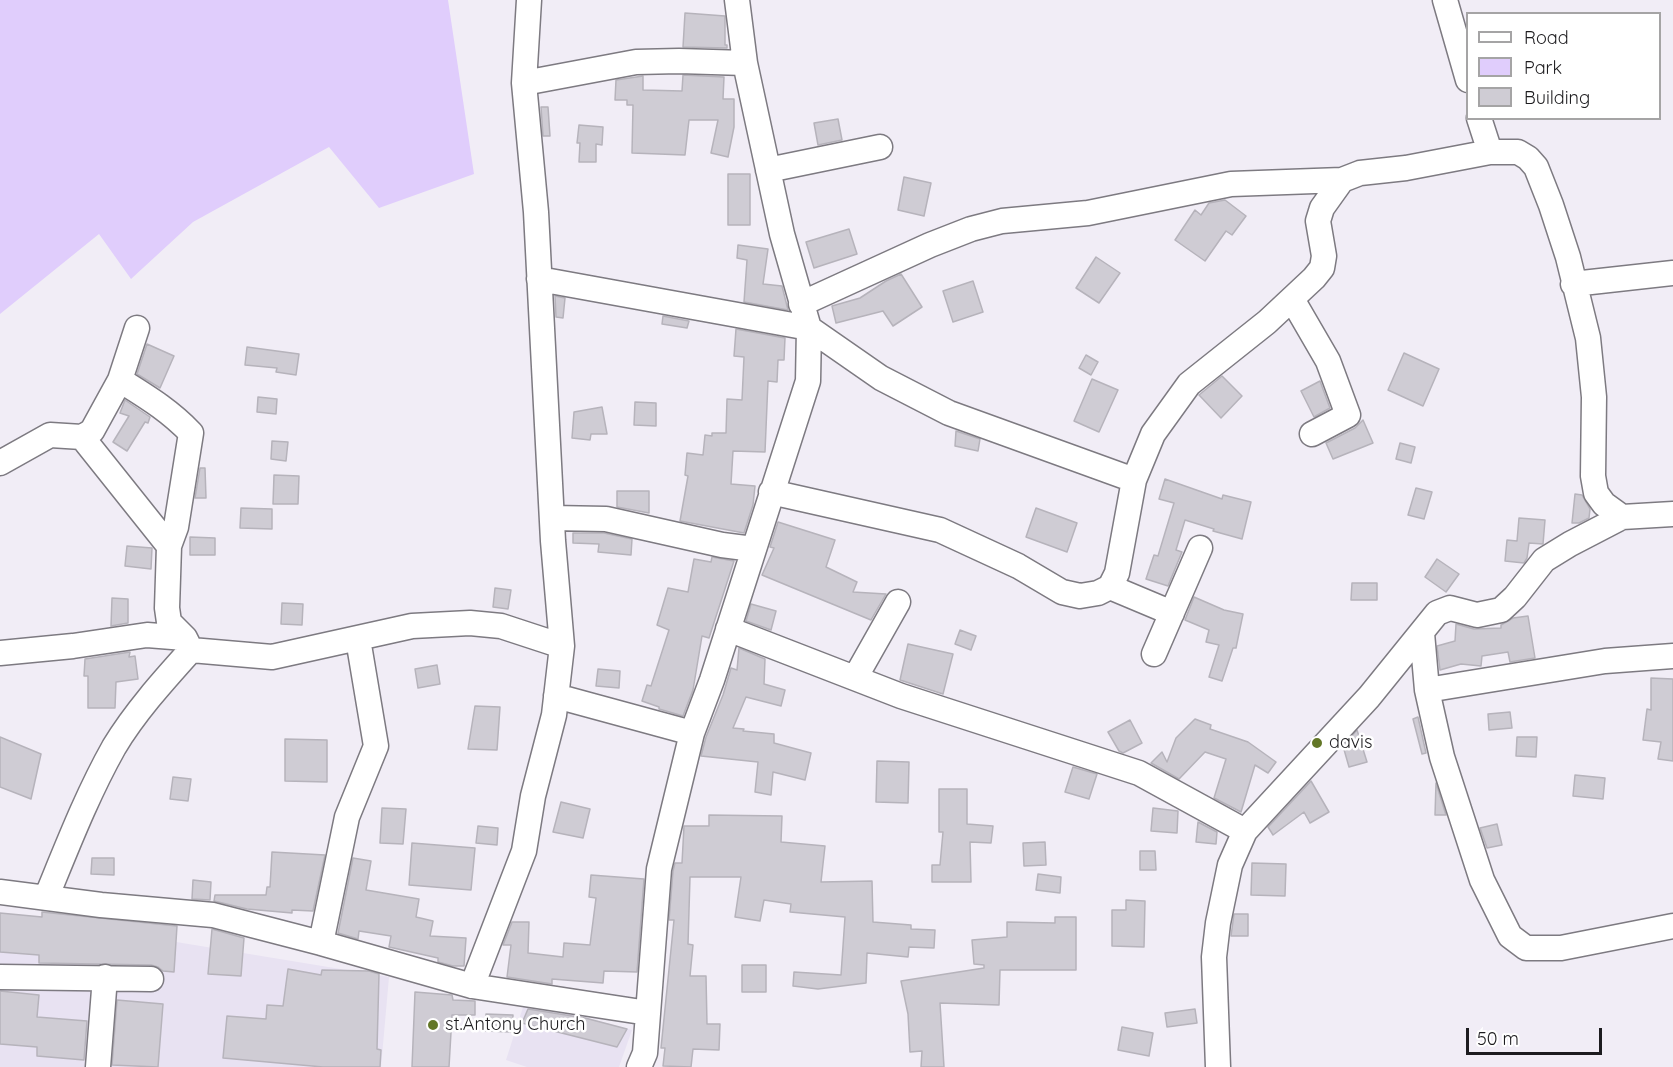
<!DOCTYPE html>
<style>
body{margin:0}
#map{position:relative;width:1673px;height:1067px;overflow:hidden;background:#f1edf6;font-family:Quicksand,sans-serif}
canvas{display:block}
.legend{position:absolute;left:1466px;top:12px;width:195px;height:108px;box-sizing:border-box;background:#fff;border:2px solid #a5a4a5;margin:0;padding:8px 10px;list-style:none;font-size:18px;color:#1d1c1f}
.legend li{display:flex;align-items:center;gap:12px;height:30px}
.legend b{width:30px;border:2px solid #a5a4a5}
.scale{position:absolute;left:1466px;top:1028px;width:136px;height:27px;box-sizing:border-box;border:3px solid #1d1c1f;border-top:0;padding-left:8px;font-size:18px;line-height:21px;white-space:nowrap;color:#1d1c1f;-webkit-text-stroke:4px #fff;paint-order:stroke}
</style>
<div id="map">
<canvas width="1673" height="1067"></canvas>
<ul class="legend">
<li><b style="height:8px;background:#fff"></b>Road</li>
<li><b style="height:16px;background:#e0cdfc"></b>Park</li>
<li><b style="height:16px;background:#cfccd4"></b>Building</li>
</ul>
<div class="scale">50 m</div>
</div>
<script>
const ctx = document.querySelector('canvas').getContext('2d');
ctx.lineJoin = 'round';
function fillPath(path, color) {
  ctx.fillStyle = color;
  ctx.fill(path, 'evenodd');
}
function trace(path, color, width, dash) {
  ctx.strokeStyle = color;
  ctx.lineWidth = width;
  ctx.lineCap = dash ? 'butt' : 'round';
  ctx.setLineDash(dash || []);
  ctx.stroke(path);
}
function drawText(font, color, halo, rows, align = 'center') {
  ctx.font = font + ' Quicksand,sans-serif';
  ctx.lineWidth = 5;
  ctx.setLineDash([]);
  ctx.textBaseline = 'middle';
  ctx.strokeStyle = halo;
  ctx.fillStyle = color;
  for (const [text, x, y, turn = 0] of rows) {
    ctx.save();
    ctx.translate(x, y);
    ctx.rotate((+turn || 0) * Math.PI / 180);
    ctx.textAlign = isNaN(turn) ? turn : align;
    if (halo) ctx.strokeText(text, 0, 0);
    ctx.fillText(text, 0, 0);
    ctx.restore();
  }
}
const built = new Path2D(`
 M0 913 389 977 381 1067H0Z
 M525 1001 632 1030 619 1067H527L506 1060Z`);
const green = new Path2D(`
 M0 0H448L474 174 379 208 329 147 193 222 131 279 99 234 0 314Z`);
const building = new Path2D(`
 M685 13 725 16V45H727V48L683 47Z
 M683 75 724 77 723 99H734V127L728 157 711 153 718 120H689L685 155 632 153 633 105H627V100H615L616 80 643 76V90L682 91Z
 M541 107H548L550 136H543Z
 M838 119 842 140 818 145 814 123Z
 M579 125 603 127 602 145 596 144V162H579L580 143H577Z
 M728 174H750V225H728Z
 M904 177 931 183 924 216 898 210Z
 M1225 200 1246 216 1232 235 1226 231 1205 261 1175 240 1195 210 1201 215 1209 203Z
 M849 229 857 254 814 268 806 242Z
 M738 245 768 249 763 284 782 286 788 310 744 302 747 260 737 258Z
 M1096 257 1120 273 1099 303 1076 288Z
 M901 274 922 307 893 326 883 311 836 323 832 306 860 298 886 281Z
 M973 281 983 312 953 322 943 291Z
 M555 296 565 298 563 318 556 317Z
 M663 316 689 321 687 328 662 324Z
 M736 329 785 338 784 360H778L777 382 768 381 765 452 733 451 731 484 755 486 753 505 744 533 680 521 688 476 685 475 687 453 703 455 705 435 712 436V433H726L727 399 742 400 744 357 734 356Z
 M147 344 174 356 160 388 137 374Z
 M247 347 299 354 296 375 276 372 277 368 245 365Z
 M1404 353 1439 369 1423 406 1388 390Z
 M1086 355 1098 362 1091 375 1079 368Z
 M1222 376 1242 396 1221 418 1199 395Z
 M1092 379 1118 390 1099 432 1074 421Z
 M1320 381 1330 408 1314 417 1301 391Z
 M258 397 277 399 276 414 257 412Z
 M125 400 150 417 148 423 145 422 127 451 113 442 129 416 120 413Z
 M635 402 656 403V426L634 425Z
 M602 407 607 434H591L590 440 572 438 574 412Z
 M1363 420 1373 443 1333 459 1326 443 1355 428Z
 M956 431 980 439 978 451 955 446Z
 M272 441 288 442 286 461 271 459Z
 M1400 443 1415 447 1411 463 1396 459Z
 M200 468H205L206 498H195Z
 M274 475 299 476 298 504H273Z
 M1165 479 1222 499 1223 495 1251 502 1242 539 1213 531 1214 529 1185 520 1176 550 1182 552 1168 586 1146 579 1154 555 1158 556 1174 503 1159 499Z
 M1416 488 1432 492 1424 519 1408 515Z
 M617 491H649V513L617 507Z
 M1575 494 1582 495 1590 509 1589 518 1579 523H1572Z
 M241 508 272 509V529L240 528Z
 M1036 508 1077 523 1067 552 1026 537Z
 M1519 518 1545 520 1543 544 1529 543 1527 558 1524 563 1505 561 1507 540 1517 541Z
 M778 522 835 540 826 567 857 582 853 592 886 594 871 620 762 575 774 548 770 547Z
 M573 533H604L632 539 631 555 598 552 599 544 573 543Z
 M190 537 215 538V555H190Z
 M127 546 152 548 151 569 125 566Z
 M712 557 734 561 709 638 702 636 693 690 683 716 659 709V707L642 701 647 685 651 686 669 630 657 625 668 588 688 592 694 559 711 562Z
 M1437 559 1459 574 1446 592 1425 577Z
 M1352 583H1377V600H1351Z
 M495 588 511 590 508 609 493 607Z
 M1194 597 1224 610 1243 614 1236 648H1233L1222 681 1209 677 1219 645 1206 642 1209 630 1185 620Z
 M112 598 128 599V623L111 626Z
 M282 603 303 604 302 625 281 624Z
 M751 604 776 611 771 630 746 621Z
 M1528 616 1535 658 1510 662 1508 652 1482 656 1481 666 1461 664 1440 670 1437 646 1455 641 1456 624 1474 629 1501 628V625L1513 618Z
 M960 630 976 636 971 650 955 644Z
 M908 644 953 654 943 694 900 680Z
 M739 648 765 659 764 684 785 690 781 706 746 697 733 728 744 729 743 731 774 734V743L811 753 805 780 773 772 771 795 755 792 758 762 701 756 706 737 723 695 731 668 737 670Z
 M130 652 129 657 135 656 138 679 116 682 115 708H88V676H84L85 659Z
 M437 665 440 684 418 688 415 669Z
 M598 669 620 671 619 688 596 686Z
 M1651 678 1673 679V761L1658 759 1661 742 1643 740 1647 709 1651 710Z
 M475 706 500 707 497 750 468 749Z
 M1510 712 1512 728 1489 730 1488 714Z
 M1418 717 1426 753 1422 754 1413 719Z
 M1195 719 1211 725 1210 729 1248 742 1276 762 1268 773 1255 765 1241 812 1214 798 1226 759 1205 752 1179 779 1151 763 1162 752 1167 762 1176 738Z
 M1130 720 1142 743 1123 753 1119 751 1108 732Z
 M1357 730 1367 762 1349 767 1343 746Z
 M0 737 41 754 31 799 0 787Z
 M1517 737H1537L1536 757 1516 756Z
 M285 739 327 740V782L285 781Z
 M877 761 909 762 908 803 876 802Z
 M1073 767 1097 774 1089 799 1065 792Z
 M1575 775 1605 778 1603 799 1573 796Z
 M173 777 191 779 188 801 170 799Z
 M1311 781 1329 812 1310 823 1304 812 1273 835 1268 827Z
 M1436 783 1446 815H1435Z
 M939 789H967V824L993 826 991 843 970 842 971 882H932V865H940L943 832H939Z
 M561 802 590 809 583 838 553 832Z
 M382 808 406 809 403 844 380 843Z
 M1153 808 1178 811 1177 833 1151 831Z
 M709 815 782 816 781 842 825 846 821 882 872 881 873 922 911 925V929L935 930 934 948 909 947 908 957 867 953 866 983 818 989 793 986 794 972 841 975 845 917 790 912 791 904 764 900 760 921 735 917 741 877H690L688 944 693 945 690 976H706L707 1024H720L719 1050 693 1049 691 1067 663 1066 665 1048H661L674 920H669L673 871 675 863H682L684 826H709Z
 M1198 822 1217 832 1216 844 1196 842Z
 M1497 824 1502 845 1487 848 1480 828Z
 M478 826 498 828 497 845 476 843Z
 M1045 842 1046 865 1024 866 1023 843Z
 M412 843 475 848 471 890 409 885Z
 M1140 851H1155L1156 870H1140Z
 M272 852 325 855 313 911 292 910V913L247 909 214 901 215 895H266L267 887H270Z
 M92 858H114V875L91 874Z
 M353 858 371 861 366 890 419 899 416 917 433 921 430 936 466 938 464 966H453L438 962V958L389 947 391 936 359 931 358 939 338 933Z
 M1252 863 1286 864 1285 896 1251 895Z
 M1038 874 1061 877 1060 893 1036 890Z
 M591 875 644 879 637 972 604 971 603 983 552 979V984L507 977 511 945H503L512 922H529L528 953 563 957 564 943 590 945 596 898 589 897Z
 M193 880 211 882 210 900 192 899Z
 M1126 900 1145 901 1144 947 1112 946V910H1126Z
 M42 912 177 926 174 972 163 971 158 967 151 965 39 963V955L0 952V913L42 917Z
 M1234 914H1248V936H1231Z
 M1055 917H1076V970H1000L999 1005 940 1003 944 1067H921L922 1051 910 1052 908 1014 901 981 984 968V965L974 964 972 940 1007 937V922L1055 923Z
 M212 929 244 938 241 976 208 974Z
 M742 965H766V992H742Z
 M288 969 321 975 322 970 369 971 379 974 377 1049 381 1050 380 1067H323L223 1058 227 1016 266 1019 267 1005 283 1006Z
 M0 991 39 995 37 1017 87 1021 84 1060 37 1056V1047L0 1044Z
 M415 992 452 995 453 1000 475 1001V1015H452L449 1067H412Z
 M117 1000 163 1004 158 1067 112 1065Z
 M528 1009 585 1018 627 1029 617 1047 522 1023Z
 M1195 1009 1197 1023 1167 1027 1165 1013Z
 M486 1014 513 1015 512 1032 485 1031Z
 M1122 1027 1153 1033 1149 1056 1118 1050Z`);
const minor = new Path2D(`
 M1445 0 1468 80
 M524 83 636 62 679 61 745 63
 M1479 118 1490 152
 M768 170 880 147
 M539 279 809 328 881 378 949 413 1134 480
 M1573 284 1673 273
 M1292 299 1328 361 1348 415 1312 434
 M801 304 930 245 971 229 1002 221 1088 213 1231 184 1342 180
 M120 380C147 397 169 410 191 433L176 527 169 546 167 608 169 622 185 638 191 650 272 657 412 626 470 623 501 626 562 646
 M82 437 169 546
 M0 463 50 435 82 437 92 431 120 380 137 328
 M771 492 940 530 1018 566 1062 592 1080 596 1098 593 1110 587 1117 573 1134 480 1153 434 1189 384 1267 322 1314 278 1322 268 1324 256 1318 221 1322 208 1342 180 1360 173 1406 168 1490 152H1518L1528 158 1536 167 1551 205 1568 257 1588 338 1594 397 1593 476 1596 493 1604 504 1622 517 1673 514
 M553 518 606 519 722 545 753 549
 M1110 587 1172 613
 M728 629 901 696 1139 773 1245 831
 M1422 633 1427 690 1442 757 1482 880 1510 936 1526 948H1561L1673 926
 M0 653 73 646 147 635 185 638
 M1154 654 1200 548
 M855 678 898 602
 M1427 690 1605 661 1673 656
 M556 696 692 733
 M0 892 101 905 213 915 321 943 472 986 648 1013
 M46 898C67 847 87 795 114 747 135 712 164 680 191 650
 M321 943 347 817 376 746 358 639
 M0 977 151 979
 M472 986 524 851 533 796 554 715 562 646 553 541 536 212 524 83 529 0
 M98 1067 105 977
 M639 1067 645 1053 659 869 692 733 712 680 808 381 809 328 782 234 745 63 737 0
 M1218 1067 1214 957 1218 923 1230 865 1245 831 1369 697 1437 613 1450 608 1477 615 1501 610 1515 597 1544 560 1570 544 1622 517`);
const markers = [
 [1317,743,6,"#637727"],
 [433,1025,6,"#637727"]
];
const poiNames = [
 ["davis",1329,743],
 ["st.Antony Church",445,1025]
];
fillPath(built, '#e8e2f2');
fillPath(green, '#e0cdfc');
fillPath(building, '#cfccd4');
trace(building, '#b6b3bb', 1.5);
trace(minor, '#7d7a81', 27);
trace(minor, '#fff', 24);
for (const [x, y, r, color] of markers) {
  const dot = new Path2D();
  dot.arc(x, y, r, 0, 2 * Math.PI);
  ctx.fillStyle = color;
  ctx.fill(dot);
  trace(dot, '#fff', 2);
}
drawText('18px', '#1d1c1f', '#fff', poiNames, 'left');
</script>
